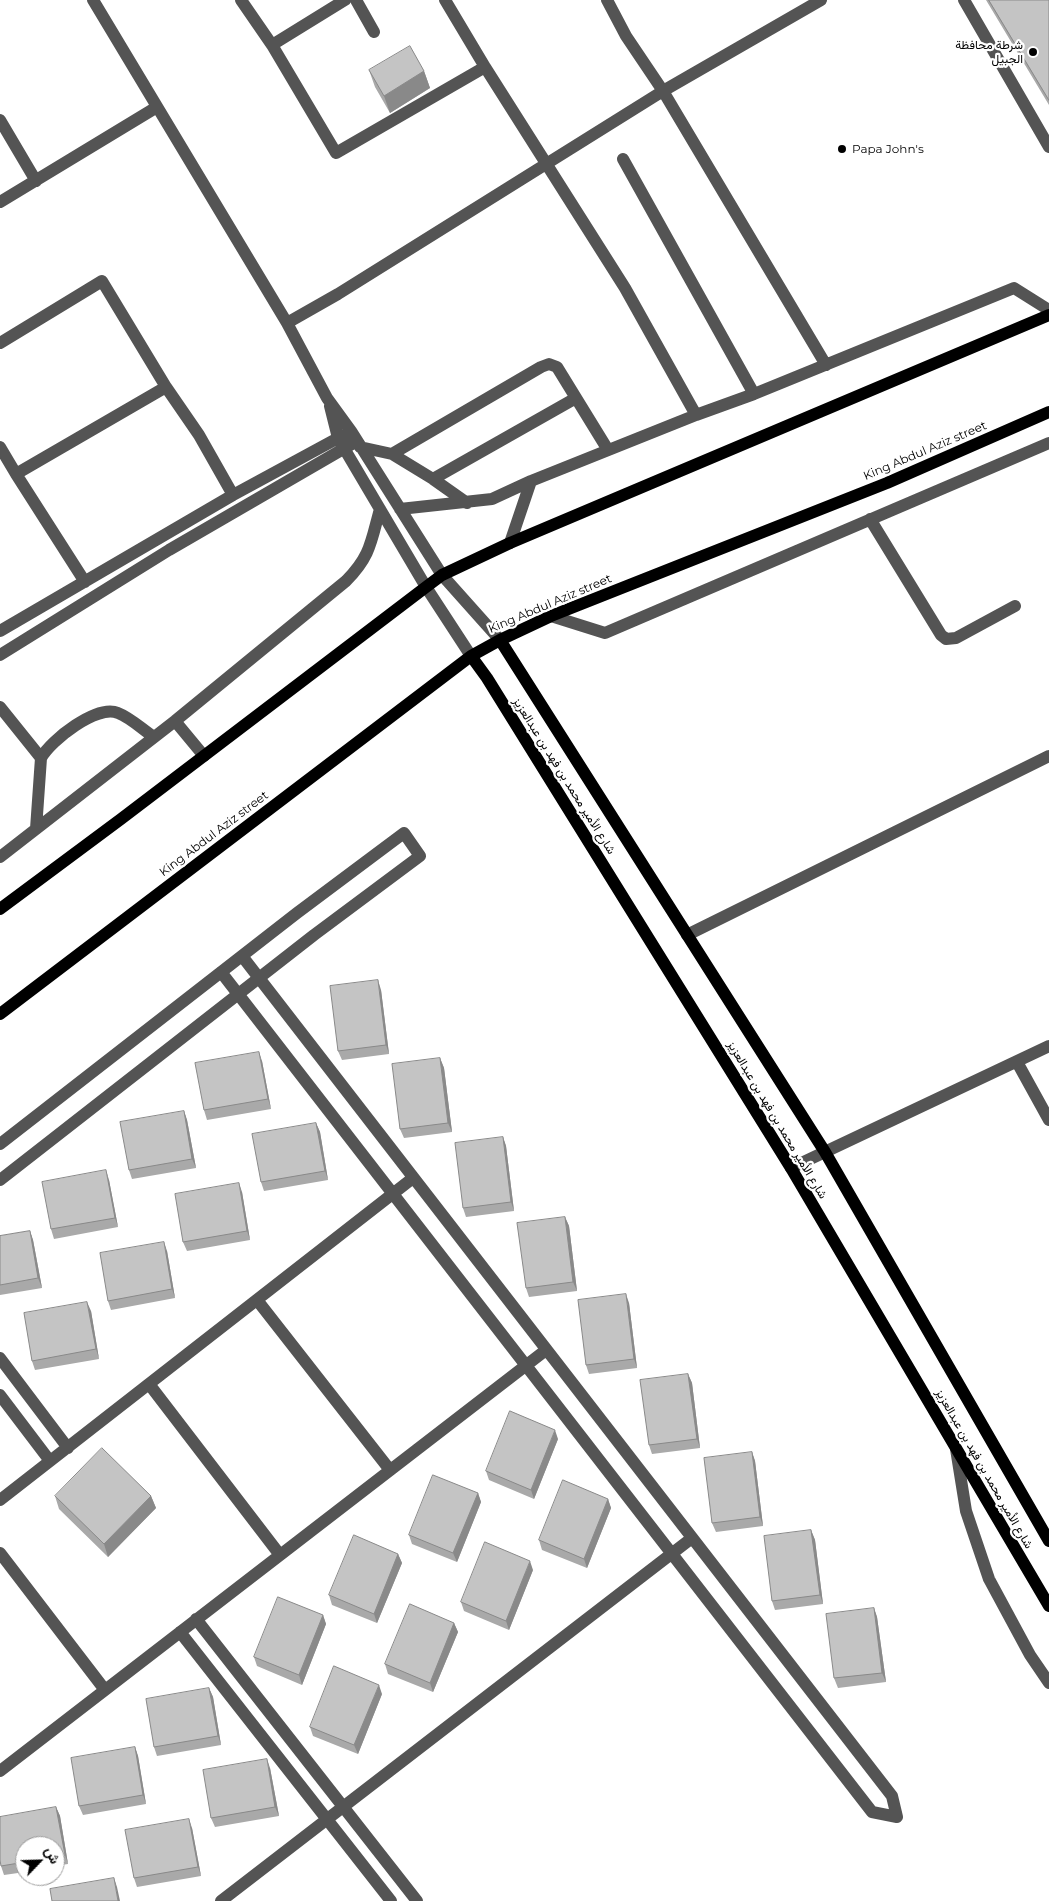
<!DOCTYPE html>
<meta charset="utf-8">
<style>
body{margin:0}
#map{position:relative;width:1049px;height:1901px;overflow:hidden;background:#fff;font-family:Montserrat,Vazirmatn,sans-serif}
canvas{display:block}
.north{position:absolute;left:15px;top:1836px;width:50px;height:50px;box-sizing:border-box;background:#fff;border:1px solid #999;border-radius:50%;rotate:66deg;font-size:14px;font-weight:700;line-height:20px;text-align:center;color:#000}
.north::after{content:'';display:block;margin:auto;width:18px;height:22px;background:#000;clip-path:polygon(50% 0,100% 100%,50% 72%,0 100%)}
</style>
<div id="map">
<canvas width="1049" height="1901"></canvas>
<div class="north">ش</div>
</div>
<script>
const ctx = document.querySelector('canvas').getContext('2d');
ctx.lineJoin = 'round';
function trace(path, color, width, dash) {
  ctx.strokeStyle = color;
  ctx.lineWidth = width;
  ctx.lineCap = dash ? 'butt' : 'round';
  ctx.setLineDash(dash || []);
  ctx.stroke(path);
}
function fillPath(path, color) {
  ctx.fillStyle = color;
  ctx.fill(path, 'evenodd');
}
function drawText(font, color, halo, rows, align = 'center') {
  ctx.font = font + ' Montserrat,Vazirmatn,sans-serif';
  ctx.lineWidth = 4.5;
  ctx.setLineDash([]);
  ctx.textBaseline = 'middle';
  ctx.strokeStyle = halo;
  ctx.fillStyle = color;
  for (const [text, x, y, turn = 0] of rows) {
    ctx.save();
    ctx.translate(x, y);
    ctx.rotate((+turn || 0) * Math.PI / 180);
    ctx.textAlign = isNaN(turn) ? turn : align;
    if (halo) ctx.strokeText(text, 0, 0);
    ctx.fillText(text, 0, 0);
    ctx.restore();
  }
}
const minor = new Path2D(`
 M93 0 287 323 327 398 351 431 442 575 500 640
 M241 0 272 45
 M345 0 272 45 336 153 485 67 445 0
 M356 0 374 32
 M607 0 626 36 663 91 826 365
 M964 0 1049 147
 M485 67 625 288 696 415
 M0 120 36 181
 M623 159 754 394
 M0 202 157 107
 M287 323 338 294 663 91 821 0
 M0 343 102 281 166 387 16 474 85 582
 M166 387 199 435 233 495
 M330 406 338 438 426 587 471 656
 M0 447 16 474
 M360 447 392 454 433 479 467 503
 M392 454 541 367 549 364 557 367 608 450
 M433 479 576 398
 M400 509 492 499 531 481
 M870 519 941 635 946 639 956 638 1015 606
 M510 543 531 481 696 415 754 394 1014 288 1049 310
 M551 616 605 633 1049 443
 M0 631 233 495 351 431
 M0 655 169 550 357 441
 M0 707 41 758
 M175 721 204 756
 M36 829 41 758C51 740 97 704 118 713 131 718 143 730 154 737
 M0 857 175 721 346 581C371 556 371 541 380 509
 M687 935 1049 756
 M221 972 872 1812 897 1817 892 1796 242 956
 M1017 1062 1049 1120
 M0 1144 297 913 404 833 420 856 314 935 0 1180
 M791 1168 1049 1046
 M257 1300 390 1470
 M0 1358 68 1448
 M149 1384 280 1555
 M0 1395 50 1461
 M956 1449 966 1511 989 1579 1030 1655 1049 1683
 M0 1500 413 1178
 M0 1553 105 1690
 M196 1619 417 1901
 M180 1632 391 1901
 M0 1771 546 1350
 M221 1901 692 1538`);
const major = new Path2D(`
 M500 640 825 1152 1049 1541
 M471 656 487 678 791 1168 1049 1606
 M0 909 121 819 426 587 442 575 510 543 1049 315
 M0 1014 471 656 500 640 551 616 887 483 1049 412`);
const wall = new Path2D(`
 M986 0H1049V105Z
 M369 70 424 71 430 88 390 113 375 87Z
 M381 990 389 1054 342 1060 338 1051Z
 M440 1058 444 1068 452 1132 404 1138 400 1129Z
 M262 1061 271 1109 207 1120 204 1110Z
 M184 1111 187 1120 196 1168 132 1179 129 1170Z
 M316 1123 320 1132 328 1180 264 1191 261 1182Z
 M503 1137 506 1146 514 1211 466 1217 463 1208Z
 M109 1180 118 1227 54 1239 51 1229Z
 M242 1192 250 1240 187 1251 183 1242Z
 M565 1217 569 1226 577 1291 529 1297 526 1288Z
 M30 1231 33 1240 42 1288 0 1295V1236Z
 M167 1251 175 1298 111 1310 108 1301Z
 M629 1303 637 1368 589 1374 586 1365Z
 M91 1311 99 1359 35 1370 32 1361Z
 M688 1374 692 1383 700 1448 652 1454 649 1445Z
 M558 1439 534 1499 489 1480 486 1471Z
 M752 1452 755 1461 763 1526 716 1532 712 1523Z
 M478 1493 481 1502 457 1562 412 1544 409 1535Z
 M55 1496H151L156 1508 108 1557 59 1509Z
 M608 1499 611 1508 587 1568 542 1550 539 1540Z
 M811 1530 815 1540 823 1604 775 1610 772 1601Z
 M398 1554 402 1563 377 1623 332 1605 329 1595Z
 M533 1570 509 1630 464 1611 461 1602Z
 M874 1608 877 1617 886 1682 838 1688 834 1678Z
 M323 1615 326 1624 302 1685 257 1666 254 1657Z
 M454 1623 458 1632 433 1692 388 1674 385 1664Z
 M209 1688 213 1697 221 1745 157 1756 154 1747Z
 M382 1694 358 1754 313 1736 310 1727Z
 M135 1747 138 1756 146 1804 83 1815 79 1806Z
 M270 1768 279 1816 215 1827 211 1818Z
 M56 1807 60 1816 68 1864 55 1866V1846H25V1872L4 1875 1 1866Z
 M192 1828 201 1876 137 1887 134 1878Z`);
const shadedWall = new Path2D(`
 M424 71 430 88 390 113 384 96Z
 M378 980 381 990 389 1054 386 1045Z
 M259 1052 262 1061 271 1109 268 1099Z
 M440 1058 444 1068 452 1132 448 1123Z
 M184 1111 187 1120 196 1168 192 1159Z
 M316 1123 320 1132 328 1180 325 1171Z
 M503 1137 506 1146 514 1211 511 1202Z
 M106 1170 109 1180 118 1227 115 1218Z
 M239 1183 242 1192 250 1240 247 1231Z
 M565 1217 569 1226 577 1291 573 1282Z
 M30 1231 33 1240 42 1288 38 1278Z
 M164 1242 167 1251 175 1298 172 1289Z
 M626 1294 629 1303 637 1368 634 1359Z
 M87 1302 91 1311 99 1359 96 1349Z
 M688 1374 692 1383 700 1448 697 1439Z
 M555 1430 558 1439 534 1499 531 1490Z
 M752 1452 755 1461 763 1526 760 1517Z
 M478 1493 481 1502 457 1562 453 1553Z
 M151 1496 156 1508 108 1557 104 1544Z
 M608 1499 611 1508 587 1568 584 1559Z
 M811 1530 815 1540 823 1604 820 1595Z
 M398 1554 402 1563 377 1623 374 1614Z
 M530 1561 533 1570 509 1630 506 1621Z
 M874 1608 877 1617 886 1682 882 1673Z
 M323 1615 326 1624 302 1685 299 1675Z
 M454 1623 458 1632 433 1692 430 1683Z
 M379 1685 382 1694 358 1754 354 1745Z
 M209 1688 213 1697 221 1745 218 1736Z
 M135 1747 138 1756 146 1804 143 1795Z
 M267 1759 270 1768 279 1816 275 1807Z
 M56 1807 60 1816 68 1864 65 1855Z
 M189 1819 192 1828 201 1876 198 1867Z
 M114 1878 117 1887 120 1901H118Z`);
const building = new Path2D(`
 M989 0H1049V100Z
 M410 46 424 71 384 96 369 70Z
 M378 980 386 1045 338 1051 330 986Z
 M259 1052 268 1099 204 1110 195 1063Z
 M440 1058 448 1123 400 1129 392 1064Z
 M184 1111 192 1159 129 1170 120 1122Z
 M316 1123 325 1171 261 1182 252 1134Z
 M503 1137 511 1202 463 1208 455 1143Z
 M106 1170 115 1218 51 1229 42 1182Z
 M239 1183 247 1231 183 1242 175 1194Z
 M565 1217 573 1282 526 1288 517 1223Z
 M30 1231 38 1278 0 1285V1236Z
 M164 1242 172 1289 108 1301 100 1253Z
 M626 1294 634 1359 586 1365 578 1300Z
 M87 1302 96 1349 32 1361 24 1313Z
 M688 1374 697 1439 649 1445 640 1380Z
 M510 1411 555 1430 531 1490 486 1471Z
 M102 1448 151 1496 104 1544 55 1496Z
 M752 1452 760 1517 712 1523 704 1458Z
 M433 1475 478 1493 453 1553 409 1535Z
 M563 1480 608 1499 584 1559 539 1540Z
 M811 1530 820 1595 772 1601 764 1536Z
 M354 1535 398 1554 374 1614 329 1595Z
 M485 1542 530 1561 506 1621 461 1602Z
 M278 1597 323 1615 299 1675 254 1657Z
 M410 1604 454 1623 430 1683 385 1664Z
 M874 1608 882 1673 834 1678 826 1614Z
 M334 1666 379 1685 354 1745 310 1727Z
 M209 1688 218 1736 154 1747 146 1699Z
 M135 1747 143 1795 79 1806 71 1758Z
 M267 1759 275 1807 211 1818 203 1770Z
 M56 1807 65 1855 55 1857V1846H25V1862L1 1866 0 1860V1817Z
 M189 1819 198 1867 134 1878 125 1830Z
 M114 1878 118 1901H52L50 1889Z`);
const markers = [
 [1033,52,5,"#000"],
 [842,149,5,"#000"]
];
const poiNames = [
 ["شرطة محافظة",1023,45],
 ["الجبيل",1023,59],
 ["Papa John's",852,149,"left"]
];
const streetNames = [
 ["King Abdul Aziz street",925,451,-23],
 ["King Abdul Aziz street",550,604,-23],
 ["شارع الأمير محمد بن فهد بن عبدالعزيز",564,776,58],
 ["King Abdul Aziz street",214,834,-37],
 ["شارع الأمير محمد بن فهد بن عبدالعزيز",777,1120,59],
 ["شارع الأمير محمد بن فهد بن عبدالعزيز",984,1469,60]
];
trace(minor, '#545454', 12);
trace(major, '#000', 12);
fillPath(wall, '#a9a9a9');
fillPath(shadedWall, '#898989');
fillPath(building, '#c4c4c4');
trace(building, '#898989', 1);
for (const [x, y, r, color] of markers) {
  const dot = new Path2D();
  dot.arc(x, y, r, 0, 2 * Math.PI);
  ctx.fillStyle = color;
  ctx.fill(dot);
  trace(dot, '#fff', 2);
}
drawText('12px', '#000', '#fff', poiNames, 'right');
drawText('12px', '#000', '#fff', streetNames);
</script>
